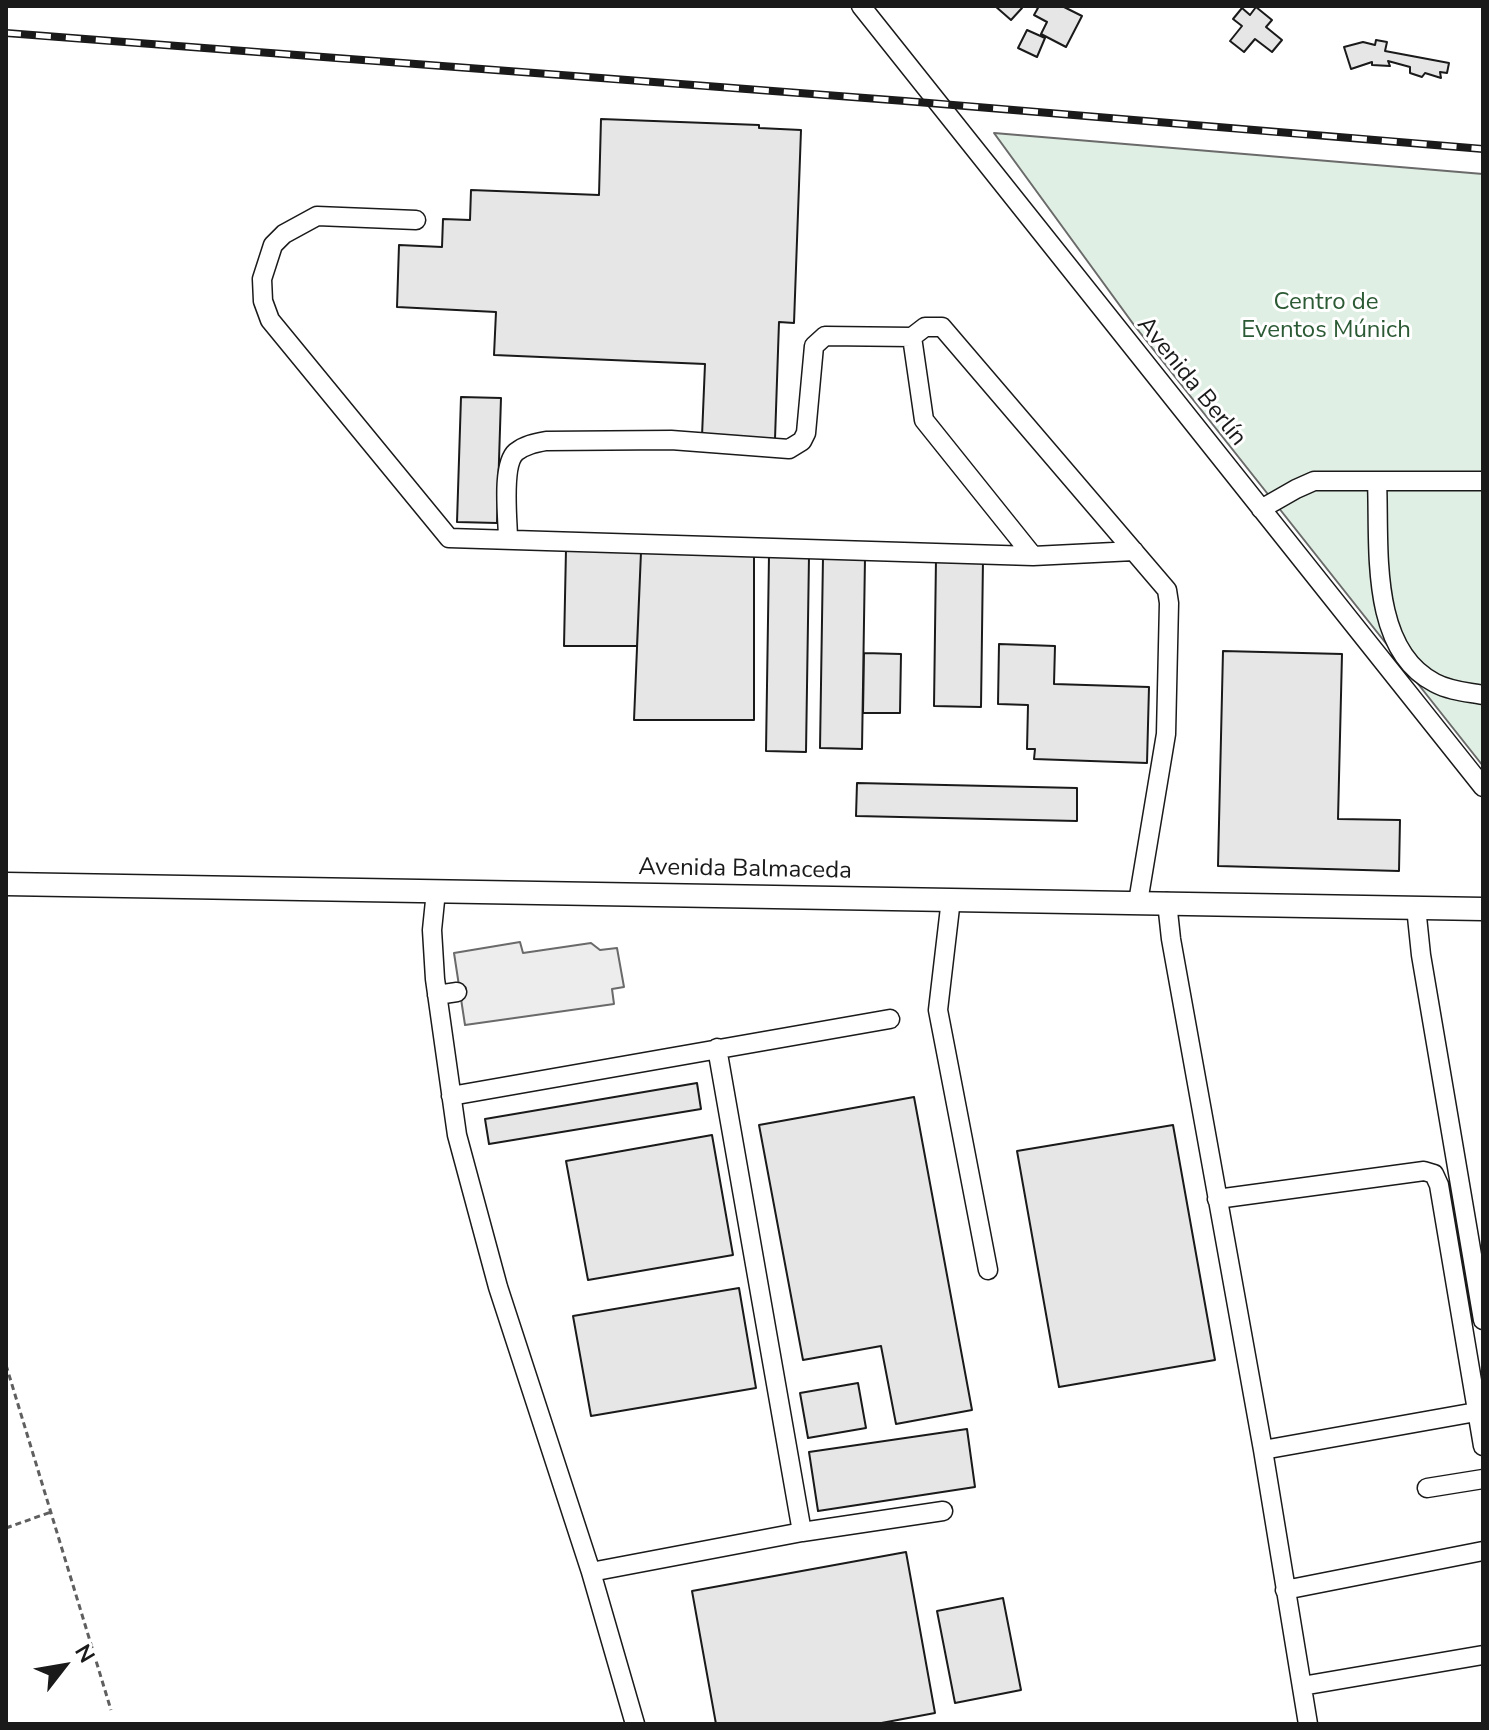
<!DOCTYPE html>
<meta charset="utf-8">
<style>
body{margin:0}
#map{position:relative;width:1489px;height:1730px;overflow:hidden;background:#fff;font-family:"Nunito Sans",sans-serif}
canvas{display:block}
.frame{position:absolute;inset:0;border:8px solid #1a1a1a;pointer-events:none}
.north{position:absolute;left:24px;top:1626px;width:80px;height:80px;-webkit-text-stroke:6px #fff;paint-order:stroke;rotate:59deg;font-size:22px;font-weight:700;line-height:32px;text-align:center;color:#1a1a1a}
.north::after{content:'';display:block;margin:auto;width:28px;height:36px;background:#1a1a1a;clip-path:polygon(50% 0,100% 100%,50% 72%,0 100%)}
</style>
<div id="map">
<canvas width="1489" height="1730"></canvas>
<div class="frame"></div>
<div class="north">N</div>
</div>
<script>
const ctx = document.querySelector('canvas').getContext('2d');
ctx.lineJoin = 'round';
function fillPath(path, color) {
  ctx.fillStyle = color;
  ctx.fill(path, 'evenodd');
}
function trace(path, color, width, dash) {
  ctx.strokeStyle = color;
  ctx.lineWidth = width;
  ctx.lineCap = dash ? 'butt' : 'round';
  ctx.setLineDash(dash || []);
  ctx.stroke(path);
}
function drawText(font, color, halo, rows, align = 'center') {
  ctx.font = font + ' "Nunito Sans",sans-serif';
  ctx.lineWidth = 6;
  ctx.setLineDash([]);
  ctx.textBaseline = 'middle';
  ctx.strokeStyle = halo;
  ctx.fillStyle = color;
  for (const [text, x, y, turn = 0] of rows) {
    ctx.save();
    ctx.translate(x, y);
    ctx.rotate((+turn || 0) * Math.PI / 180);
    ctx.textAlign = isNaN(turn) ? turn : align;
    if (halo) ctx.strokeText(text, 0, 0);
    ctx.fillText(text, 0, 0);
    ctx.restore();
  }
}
const green = new Path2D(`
 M994 133 1483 174V766L1134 325Z`);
const parking = new Path2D(`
 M520 942 523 953 591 943 600 950 617 948 624 987 612 989 614 1004 465 1025 454 953Z`);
const building = new Path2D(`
 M995 6H1019L1022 8 1011 20Z
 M1034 6H1062L1082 16 1066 47 1041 34 1047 22 1034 15 1038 8Z
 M1256 7 1272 20 1266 27 1282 40 1272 52 1255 39 1244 52 1230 41 1242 26 1233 19 1242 8 1250 15Z
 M1027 30 1045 38 1037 57 1018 48Z
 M1376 40 1387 42 1385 51 1449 63 1447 73 1440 72 1441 78 1425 73 1422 77 1410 73V67L1388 61 1390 66 1372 65V62L1351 69 1344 47 1363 42 1375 45Z
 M601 119 759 125V128L801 130 794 323 779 322 775 439 702 436 705 364 494 355 496 312 397 307 399 245 442 247 443 219 470 220 471 190 599 195Z
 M461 397 501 398 497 523 457 522Z
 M566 549 641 552 637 646H564Z
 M641 552 754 553V720H634Z
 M769 555 809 556 806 752 766 751Z
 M823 557 865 558 862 749 820 748Z
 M936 558 983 559 981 707 934 706Z
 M999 644 1055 646 1054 684 1149 687 1147 763 1034 759 1035 749H1027L1028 705 998 704Z
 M1223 651 1342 654 1338 819 1400 820 1399 871 1218 866Z
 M864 653 901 654 900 713H863Z
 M857 783 1077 788V821L856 816Z
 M697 1083 701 1109 489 1144 485 1119Z
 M914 1097 972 1410 896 1424 881 1346 803 1360 759 1125Z
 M1173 1125 1215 1360 1059 1387 1017 1151Z
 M712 1135 733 1255 588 1280 566 1161Z
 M739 1288 756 1388 591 1416 573 1316Z
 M858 1383 866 1428 808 1438 800 1393Z
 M967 1429 975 1487 818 1511 809 1452Z
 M906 1552 935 1713 876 1724H716L692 1591Z
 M1003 1598 1021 1690 955 1703 937 1611Z`);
const path = new Path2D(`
 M6 1365 111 1710
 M6 1528 51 1512`);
const minor = new Path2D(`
 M861 6 1483 787
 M416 220 317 216 284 234 273 245 262 279 263 301 270 320 449 538 1033 556
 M912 337 924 420 1033 556 1134 551
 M1377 481C1380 544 1368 649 1435 683 1450 691 1467 692 1483 695
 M1261 509 1296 489 1314 481H1483
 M508 539C508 520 501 465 516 452 525 445 535 443 546 441L671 440 789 449 802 441 806 433 814 346 825 336 912 337 925 327H942L1167 590 1169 603 1166 734 1138 902
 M436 891 432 930 435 979 457 1135 498 1287 591 1572 635 1724
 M951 899 938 1010 988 1270
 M1167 902 1171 939 1263 1450 1308 1724
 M1416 907 1421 955 1483 1320
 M437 995 457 992
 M717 1048 802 1532
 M451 1096 890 1019
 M1217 1199 1424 1171 1434 1174 1439 1185 1483 1446
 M1263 1450 1476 1412
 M1427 1488 1483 1479
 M591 1572 802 1532 943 1511
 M1285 1590 1483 1551
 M1302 1686 1483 1655`);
const major = new Path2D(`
 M6 884 1483 909`);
const rail = new Path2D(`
 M6 33 905 101 1483 149`);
const parkNames = [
 ["Centro de",1326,303],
 ["Eventos Múnich",1326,331]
];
const streetNames = [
 ["Avenida Berlín",1191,382,51],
 ["Avenida Balmaceda",745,870,1]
];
fillPath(green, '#e0efe3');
trace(green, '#6a6a6a', 2);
fillPath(parking, '#ededed');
trace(parking, '#6a6a6a', 2);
fillPath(building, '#e6e6e6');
trace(building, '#1a1a1a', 2);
trace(minor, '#1a1a1a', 21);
trace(major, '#1a1a1a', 25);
trace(path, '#5f5f5f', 3, [6, 4]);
trace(minor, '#fff', 18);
trace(major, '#fff', 22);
trace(rail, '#1a1a1a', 8);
trace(rail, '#fff', 5, [15]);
drawText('24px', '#2b5a34', '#fff', parkNames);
drawText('24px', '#1a1a1a', '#fff', streetNames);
</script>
